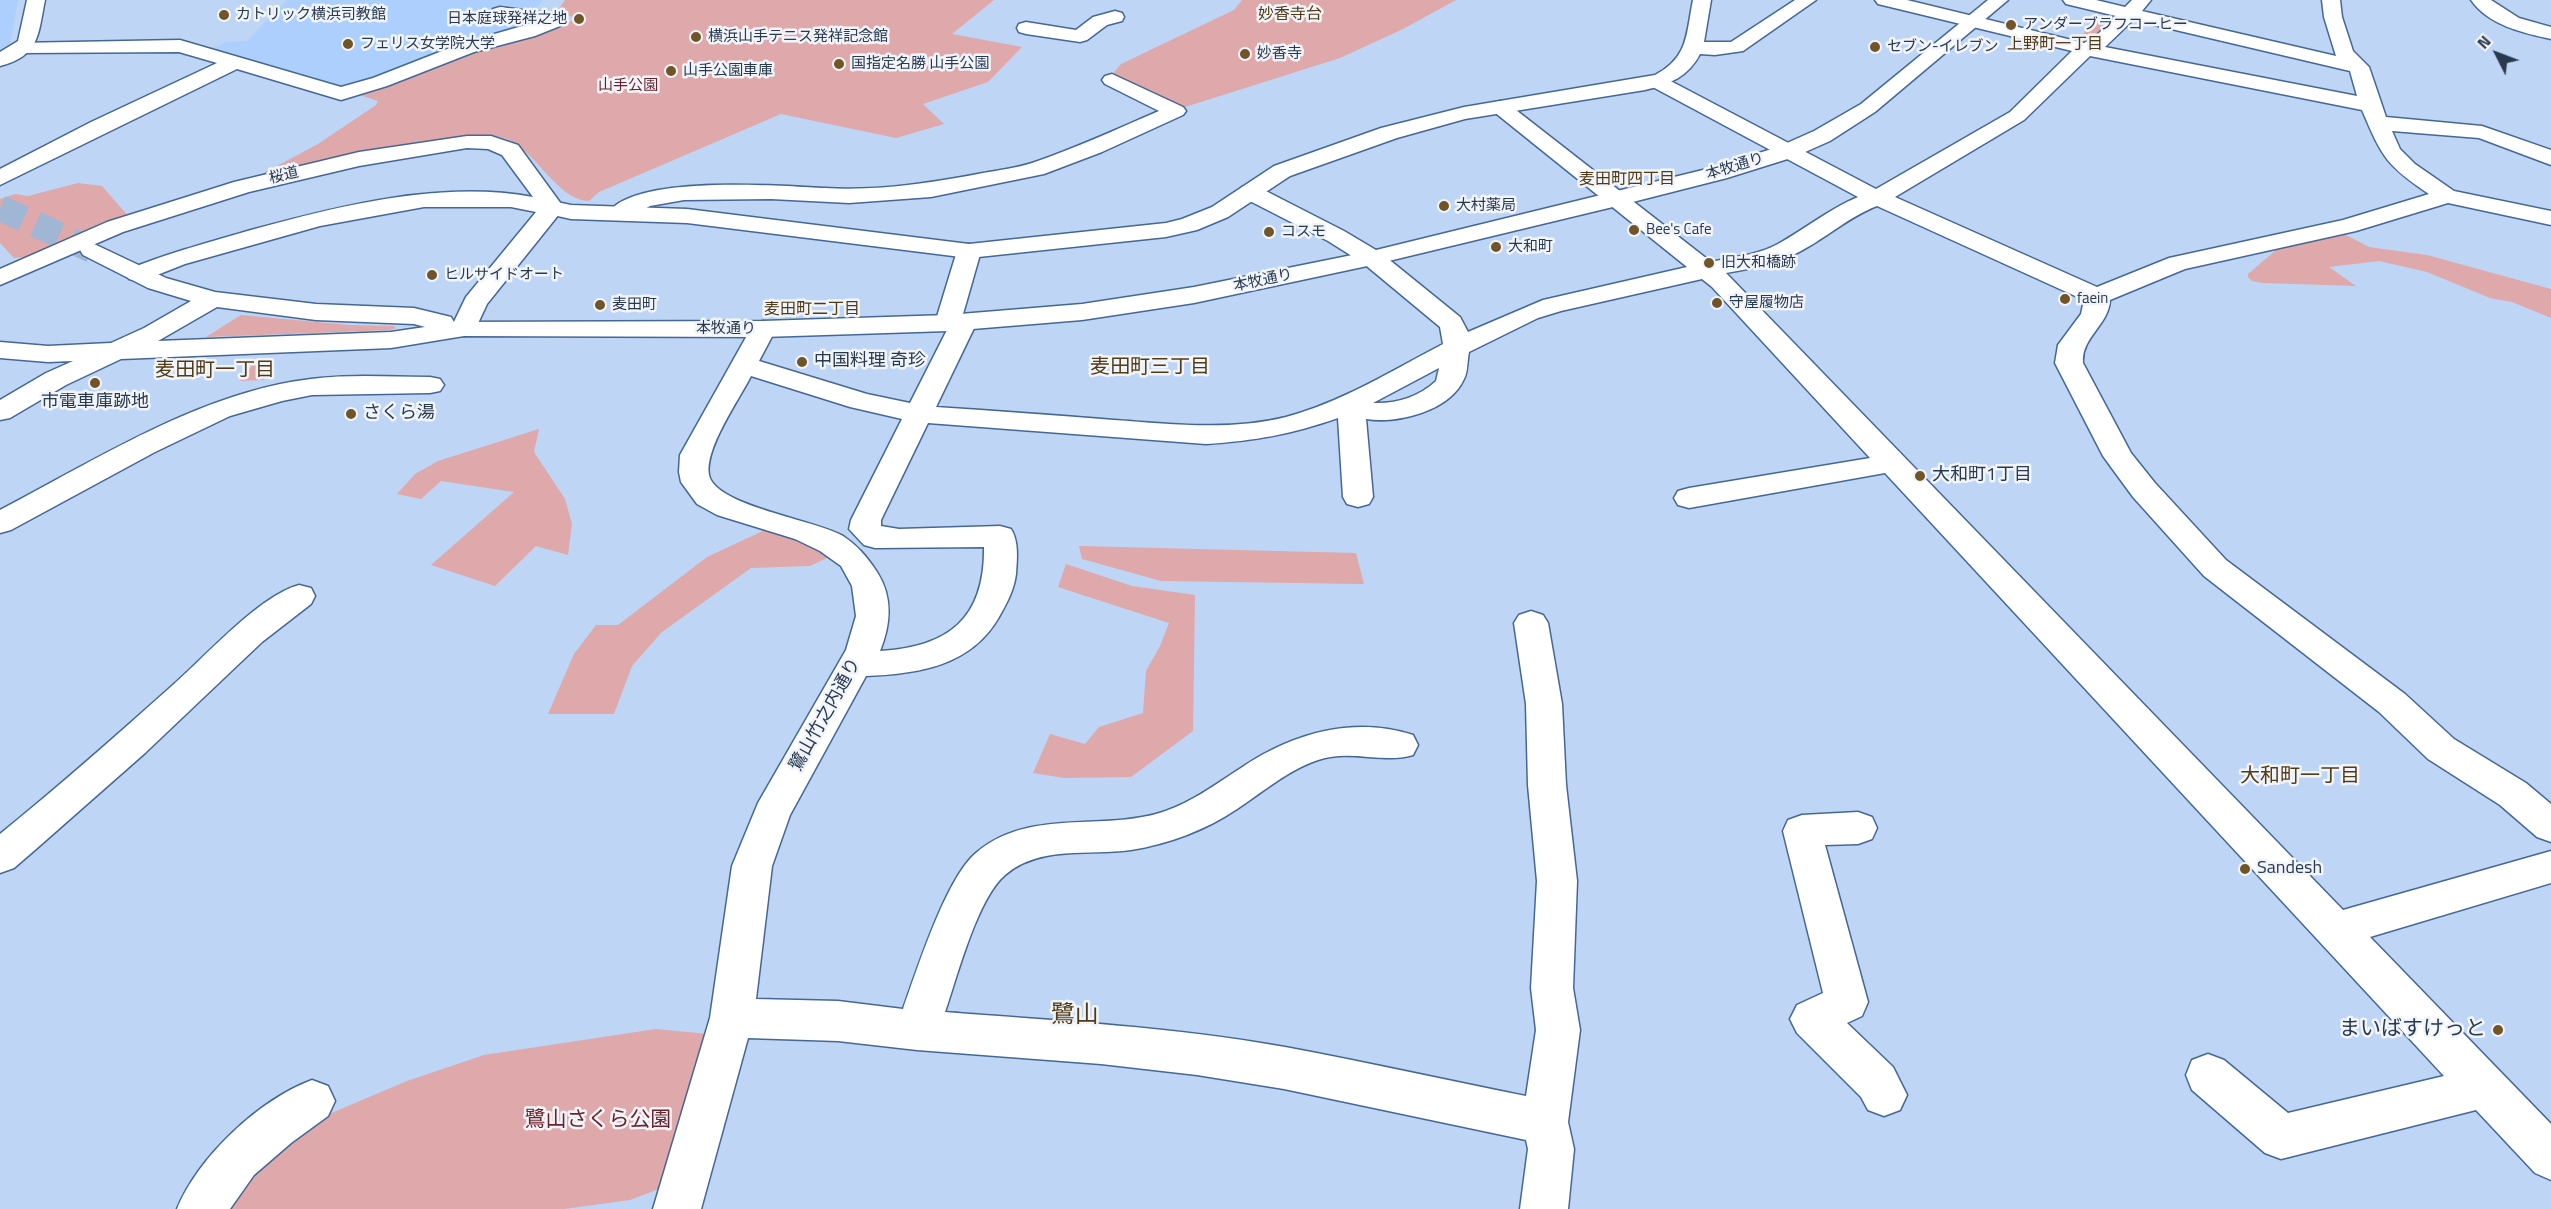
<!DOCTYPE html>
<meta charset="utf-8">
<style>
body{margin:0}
#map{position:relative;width:2551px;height:1209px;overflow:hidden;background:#bed5f5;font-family:"Titillium Web",sans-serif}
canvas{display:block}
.north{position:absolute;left:2467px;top:24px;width:60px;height:60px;-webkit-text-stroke:4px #f1f5fa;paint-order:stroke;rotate:312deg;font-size:16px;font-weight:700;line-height:24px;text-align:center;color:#29394e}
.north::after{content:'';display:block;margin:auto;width:21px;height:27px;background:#29394e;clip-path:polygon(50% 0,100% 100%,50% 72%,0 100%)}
</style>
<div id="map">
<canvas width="2551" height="1209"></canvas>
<div class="north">N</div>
</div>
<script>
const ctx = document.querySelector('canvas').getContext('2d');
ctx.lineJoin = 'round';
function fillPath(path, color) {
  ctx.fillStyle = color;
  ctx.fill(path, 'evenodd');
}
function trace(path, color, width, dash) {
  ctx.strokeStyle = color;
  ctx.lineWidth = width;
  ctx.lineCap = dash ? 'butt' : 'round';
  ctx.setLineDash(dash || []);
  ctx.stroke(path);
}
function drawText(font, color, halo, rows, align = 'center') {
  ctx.font = font + ' "Titillium Web","Noto Sans JP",sans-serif';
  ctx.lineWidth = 5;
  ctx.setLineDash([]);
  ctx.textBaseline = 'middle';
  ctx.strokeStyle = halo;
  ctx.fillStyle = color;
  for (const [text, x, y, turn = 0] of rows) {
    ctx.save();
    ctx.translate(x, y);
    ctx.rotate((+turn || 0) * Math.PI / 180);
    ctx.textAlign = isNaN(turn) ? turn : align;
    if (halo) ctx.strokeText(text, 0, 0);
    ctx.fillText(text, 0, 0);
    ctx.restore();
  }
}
const built = new Path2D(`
 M0 0H18L10 44 0 51Z
 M287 0H543L532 12 494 17 523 22 532 26 342 89 199 48 217 47 225 42 247 41Z`);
const green = new Path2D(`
 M565 0H994L952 34 1022 47 988 82 923 104 944 124 896 138 781 114 599 192 589 201C556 200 535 148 504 138 498 136 491 137 485 137L262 177 260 175 318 144 376 105 378 101 354 93 492 45 559 28 576 18 561 13 559 9Z
 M1242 0H1456L1403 29 1340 58 1185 107H1179L1110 77 1121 64 1234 10Z
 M2103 14 2117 17C2105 29 2094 46 2076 41Z
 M78 183 102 186 130 218 36 256 14 258 0 243V199L15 194 28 196Z
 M2344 234 2369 247 2427 255 2551 289V318L2512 302 2490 298 2427 272 2379 261 2329 267 2356 286 2263 283 2252 281 2248 277V274L2275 251 2276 247Z
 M241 315 349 325 394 326 396 328 390 330 206 337Z
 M275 365 264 380 240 381 252 366Z
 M539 429 534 452 565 499 572 524 568 555 536 546 495 586 431 565 514 492 441 481 421 499 397 494 415 474 438 461Z
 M767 529 801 542 831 556 810 566 751 568 662 632 632 666 614 714H548L574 654 596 625H618L707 557Z
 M1079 546 1356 553 1364 584 1161 581 1082 559Z
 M1066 564 1132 586 1195 595 1193 731 1131 777 1064 778 1033 773 1050 734 1085 744 1099 727 1143 713 1146 671 1160 646 1169 623 1058 587Z
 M656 1029 708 1034 667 1186 630 1200 564 1209H216L240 1178 329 1114 407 1081 484 1055Z`);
const secondaryTunnel = new Path2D(`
 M0 208 92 250`);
const street = new Path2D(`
 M1875 0H1907L2084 43 2096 36 2116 16 2066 4 2063 0H2096L2125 7 2132 0H2151L2142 11 2336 56 2324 17 2322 0H2340L2342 17 2353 51 2369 67 2386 117 2482 126 2551 150V165L2479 138 2392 131 2400 149 2415 164 2454 191 2551 211V225L2448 203 2356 231 2185 269 2110 300C2109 325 2081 337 2083 363L2131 453 2155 483 2226 560 2405 694 2454 739 2526 783 2551 804V842L2537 837 2500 805 2428 759 2379 712 2204 576 2133 497 2103 456 2055 363 2058 345 2081 314 2084 300 1877 206C1846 218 1823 241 1793 255 1772 265 1748 269 1726 273L2343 910 2551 851V883L2370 937 2551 1124V1180L2535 1173 2476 1110 2281 1159 2265 1153 2192 1090 2186 1075 2192 1060 2208 1054 2224 1060 2288 1113 2444 1076 1885 473 1689 508 1678 505 1674 498 1678 491 1689 488 1870 458 1712 287 1702 279 1561 311 1538 318 1469 352C1467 361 1468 372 1464 379 1450 411 1398 424 1366 419L1373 497 1369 504 1358 507 1347 504 1343 497 1338 418C1292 434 1255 441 1206 444L928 423 881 520V526L899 529 1000 526 1011 529C1019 541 1017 560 1016 574 1014 590 1007 603 999 617 971 666 918 674 866 676L790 815 772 866 756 999 838 1001 903 1009C917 970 946 878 976 853 1027 809 1097 830 1156 814 1189 805 1216 784 1244 766 1294 733 1354 716 1413 735L1418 745 1413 755C1383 764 1350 749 1318 760 1288 770 1263 792 1237 809 1206 830 1168 844 1131 850 1089 856 1040 845 1005 875 977 899 957 977 945 1012 1059 1021 1173 1027 1285 1047 1366 1062 1446 1080 1526 1096L1536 1030 1531 988 1537 881 1528 785 1526 704 1514 623 1519 615 1531 611 1543 615 1548 623 1562 704 1566 785 1577 881 1573 988 1580 1030 1568 1122 1574 1149 1568 1209H1520L1528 1149 1526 1140 1284 1089 1197 1075 1101 1064 917 1050 838 1041 748 1038 701 1209H653L710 1018 732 866 758 803 846 650 856 616 852 586 841 566 820 551 795 539 717 515 697 504 681 482 679 472 680 455 754 323 763 321 772 323 776 329 759 361 867 394 910 403 947 330 939 329 935 323 957 251 960 246 969 244 978 246 981 251 963 314 973 316 977 322 936 407C995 411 1055 415 1114 420 1172 424 1229 431 1286 417 1342 402 1393 370 1443 344L1440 327 1363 263 1328 241 1242 197 1239 192 1242 187 1250 185 1258 187 1344 231 1381 253 1460 317 1468 332 1543 300 1687 267 1493 111 1490 107 1493 103 1500 101 1507 103 1711 262C1733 257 1758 255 1778 244 1805 229 1829 209 1858 197L1649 85 1646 81 1649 77H1663L1876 189 2010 112 2072 51 1878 4ZM2133 20 2350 71 2357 96 2105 47ZM2090 56 2362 110C2382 157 2386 165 2429 194L2343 220 2169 258 2097 287 1895 197 2024 120ZM1439 368 1436 381C1419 397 1396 404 1373 403ZM751 376 850 407 902 419 851 520 849 529 864 545 875 548 984 547C985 619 948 647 880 651 891 624 893 597 877 572 867 557 858 546 843 536 816 520 715 506 709 475 704 449 739 400 751 376Z
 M2471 0H2491L2519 18 2551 27V39C2523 33 2488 25 2471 0Z
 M500 7 545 13 547 18H560L562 22 560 26 535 36 474 52 387 86 341 100 237 69 0 185V169L91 122 217 63 179 52 23 53 16 51 13 47 16 43 180 40 341 87 373 78 460 44 536 22 493 17 491 13 493 9Z
 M1115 11 1122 13 1124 17 1122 21 1107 25 1087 40 1080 42 1026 34 1019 32 1017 28 1019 24 1026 22 1076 30 1093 17Z
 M1112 74 1183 107 1186 111 1183 115 1102 152 1044 174 931 197 849 203 771 199 684 200 650 206 628 218 620 220 612 218 608 213C635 174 780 186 825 188 878 191 931 183 983 173 999 170 1017 168 1032 163 1076 148 1117 129 1159 111L1105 84 1102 80 1105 76Z
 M467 136H491L518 145 564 208 487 304 473 334 464 336 455 334 451 328 466 297 536 212 511 207H424L320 226 185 264 147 279 138 281 129 279 126 274 129 269C169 253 209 242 251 230 339 206 441 180 533 197L502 155 488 149 467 148 359 166 249 192 123 232 0 285V269L107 222 234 182 359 152Z
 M430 377 440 379 444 385 440 391 430 393 312 395 282 401 230 416 155 452 11 530 0 533V510C96 460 201 392 311 379 350 374 391 377 430 377Z
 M299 585 311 588 315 596 311 604 262 642 145 753 36 849 14 868 0 873V834C59 786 117 735 174 684 206 656 259 596 299 585Z
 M1858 812 1872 817 1877 828 1872 839 1858 844 1825 845 1868 1002 1862 1016 1847 1023 1893 1067 1907 1095 1900 1110 1884 1116 1868 1110 1861 1097 1797 1033 1790 1019 1797 1005 1823 993 1783 831 1788 820 1802 815Z
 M312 1080 328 1086 335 1101 328 1116 291 1143 254 1175 230 1209H177C199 1156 259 1100 312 1080Z`);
const secondary = new Path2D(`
 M27 0H45C38 34 40 56 0 66V52L18 41Z
 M1693 0H1711L1704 42H1731L1795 0H1816L1743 51 1715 55 1700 54C1688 77 1670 84 1645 90L1465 119 1397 138 1290 176 1228 217 1197 230 1166 237 969 258 687 223 571 219 544 213 540 208 544 203 552 201 571 205 687 209 969 244 1166 223 1182 219 1212 207 1274 166 1381 128 1464 107 1655 75C1689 57 1686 34 1693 0Z
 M1988 0H2008L1875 112 1830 141 1794 157 1727 178 1617 206 1372 265 1194 303 1082 320 948 331 763 337 464 336 391 348 121 359 66 385 10 418 0 420V400L46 373 73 361 48 362 0 358V342L48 346 111 343 144 328 191 301 148 288 83 255 80 250 83 245 92 243 166 278 215 292 316 304 414 308 451 317 454 322 763 321 948 315 1082 304 1194 287 1372 251 1711 168 1778 147 1814 131 1861 104ZM217 307 316 320 414 324 425 327 391 332 158 341Z`);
const markers = [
 [224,15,6,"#715428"],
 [579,19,6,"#715428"],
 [2011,25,6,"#715428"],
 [696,37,6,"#715428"],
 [348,44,6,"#715428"],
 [1875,47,6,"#715428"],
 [1245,54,6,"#715428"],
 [839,64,6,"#715428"],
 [671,71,6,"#715428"],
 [1444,206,6,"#715428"],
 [1634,230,6,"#715428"],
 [1269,232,6,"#715428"],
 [1496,247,6,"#715428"],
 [1709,263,6,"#715428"],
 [432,275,6,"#715428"],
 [2065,299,6,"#715428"],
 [1717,303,6,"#715428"],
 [600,305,6,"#715428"],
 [802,362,6,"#715428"],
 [95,383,6,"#715428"],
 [351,414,6,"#715428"],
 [1920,476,6,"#715428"],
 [2245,869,6,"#715428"],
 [2498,1030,6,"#715428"]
];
const farPoinames = [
 ["カトリック横浜司教館",236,15],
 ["日本庭球発祥之地",567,19,"right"],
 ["アンダーブラフコーヒー",2023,25],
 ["横浜山手テニス発祥記念館",708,37],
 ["フェリス女学院大学",360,44],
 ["セブン-イレブン",1887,47],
 ["妙香寺",1257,54],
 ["国指定名勝 山手公園",851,64],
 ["山手公園車庫",683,71],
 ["大村薬局",1456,206],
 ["Bee's Cafe",1646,230],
 ["コスモ",1281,232],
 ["大和町",1508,247],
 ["旧大和橋跡",1721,263],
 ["ヒルサイドオート",444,275],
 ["faein",2077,299],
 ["守屋履物店",1729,303],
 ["麦田町",612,305]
];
const farParknames = [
 ["山手公園",628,86]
];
const farStreetnames = [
 ["本牧通り",1735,167,-17],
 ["桜道",284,176,-13],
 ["本牧通り",1263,281,-12],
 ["本牧通り",726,329]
];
const farNeighbourhoodnames = [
 ["妙香寺台",1290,15],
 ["上野町一丁目",2055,45],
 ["麦田町四丁目",1627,180],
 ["麦田町二丁目",812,310]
];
const poiNames = [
 ["中国料理 奇珍",814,362],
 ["市電車庫跡地",95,403,"center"],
 ["さくら湯",363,414],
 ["大和町1丁目",1932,476],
 ["Sandesh",2257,869]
];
const streetNames = [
 ["鷺山竹之内通り",826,715,-61]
];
const neighbourhoodNames = [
 ["麦田町三丁目",1150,368],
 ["麦田町一丁目",215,371],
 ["大和町一丁目",2300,777]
];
const nearPoinames = [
 ["まいばすけっと",2486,1030]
];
const nearParknames = [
 ["鷺山さくら公園",598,1121]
];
const nearNeighbourhoodnames = [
 ["鷺山",1075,1016]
];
fillPath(built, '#accffe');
fillPath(green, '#dfa8aa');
trace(secondaryTunnel, '#a0b6d4', 26, [26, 13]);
trace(street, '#456796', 3);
trace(secondary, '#456796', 3);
fillPath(street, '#fff');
fillPath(secondary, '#fff');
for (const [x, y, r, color] of markers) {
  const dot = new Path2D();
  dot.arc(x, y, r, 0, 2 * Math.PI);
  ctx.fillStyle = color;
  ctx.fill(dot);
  trace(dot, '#f1f5fa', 2);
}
drawText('15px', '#29394e', '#f1f5fa', farPoinames, 'left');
drawText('15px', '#6d1f2a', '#f1f5fa', farParknames);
drawText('15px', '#29394e', '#f1f5fa', farStreetnames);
drawText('16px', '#513a16', '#f1f5fa', farNeighbourhoodnames);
drawText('18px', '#29394e', '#f1f5fa', poiNames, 'left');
drawText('18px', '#29394e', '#f1f5fa', streetNames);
drawText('20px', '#513a16', '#f1f5fa', neighbourhoodNames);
drawText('21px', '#29394e', '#f1f5fa', nearPoinames, 'right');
drawText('21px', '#6d1f2a', '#f1f5fa', nearParknames);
drawText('24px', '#513a16', '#f1f5fa', nearNeighbourhoodnames);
</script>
